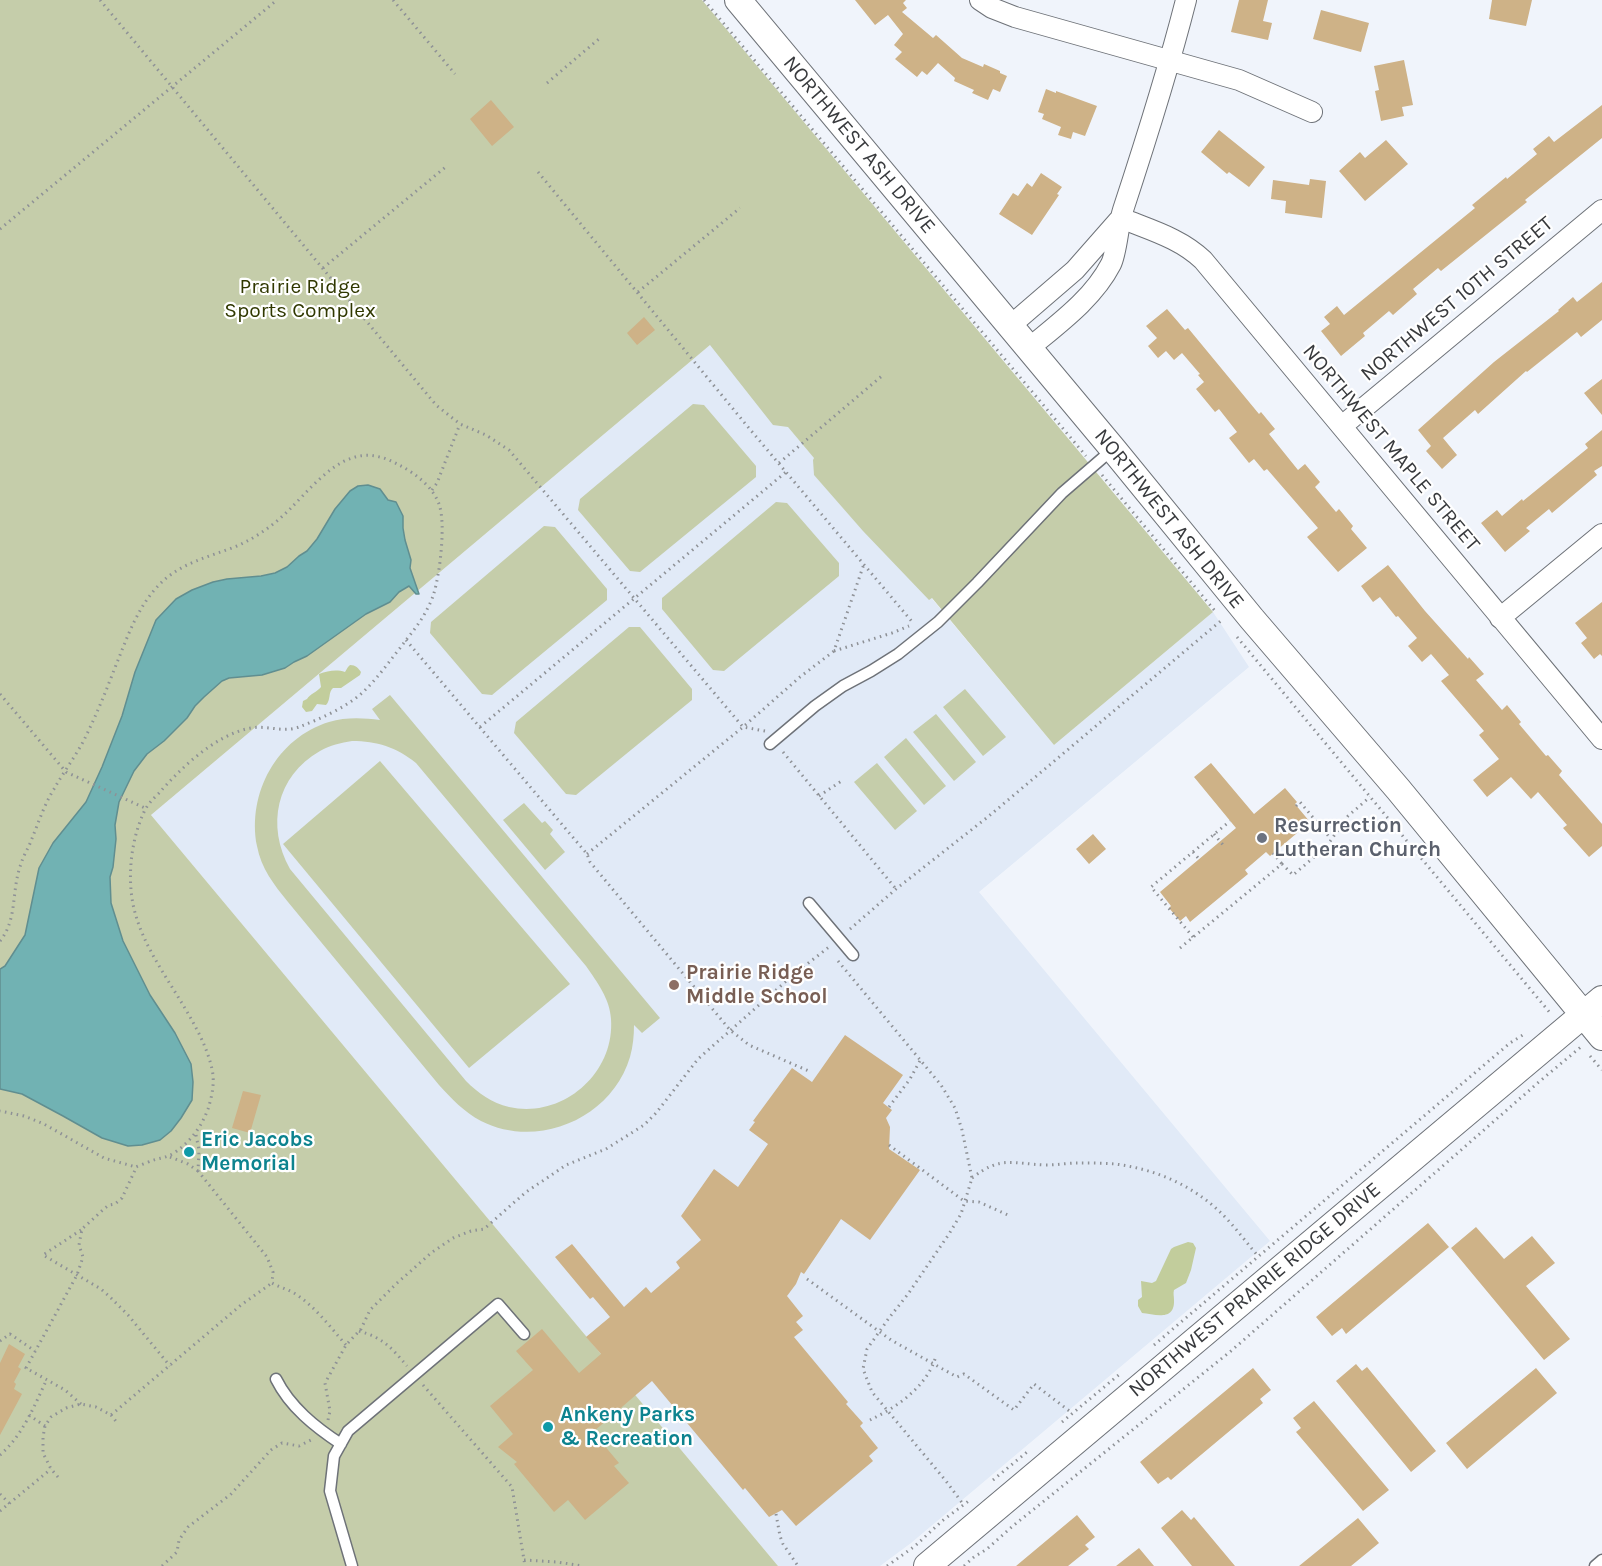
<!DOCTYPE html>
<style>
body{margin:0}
canvas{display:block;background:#f0f4fb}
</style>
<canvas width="1602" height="1566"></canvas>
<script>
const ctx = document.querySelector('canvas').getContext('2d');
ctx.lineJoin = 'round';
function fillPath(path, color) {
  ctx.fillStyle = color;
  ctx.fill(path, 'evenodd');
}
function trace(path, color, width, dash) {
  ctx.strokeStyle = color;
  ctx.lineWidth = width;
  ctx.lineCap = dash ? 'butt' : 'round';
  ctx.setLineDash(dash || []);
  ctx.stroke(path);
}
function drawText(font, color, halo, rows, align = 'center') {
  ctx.font = font + ' Karla,sans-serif';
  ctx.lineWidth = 4.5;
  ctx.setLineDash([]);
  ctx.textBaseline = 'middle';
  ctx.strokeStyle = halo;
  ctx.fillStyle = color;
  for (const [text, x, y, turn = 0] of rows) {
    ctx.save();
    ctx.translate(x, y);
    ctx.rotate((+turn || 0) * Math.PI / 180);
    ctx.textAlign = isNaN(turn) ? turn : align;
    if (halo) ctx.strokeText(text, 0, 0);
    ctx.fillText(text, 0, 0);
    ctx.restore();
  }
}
const built = new Path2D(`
 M716 340 1054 745 1213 612 1249 667 979 892 1270 1241 911 1543 880 1566H778L151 815Z`);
const green = new Path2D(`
 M0 0H702L1213 612 1054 745 932 598 929 600 863 531 814 475 813 460 814 458 788 427 773 425 710 345 151 815 778 1566H0Z
 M693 404 704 405 756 466V477L640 572 630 571 578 510 580 499Z
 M776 502 787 503 839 563V576L724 671 713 670 662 609V598Z
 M544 526 555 527 607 589V600L492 695 482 694 430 633 431 622Z
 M629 627H640L692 689V700L576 795 566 794 514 733 516 722Z
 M965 689 1006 737 983 756 943 707Z
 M390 695 660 1018 642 1033 634 1025C634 1036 633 1046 630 1057 612 1118 538 1150 481 1121 464 1112 452 1099 439 1085L288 902C274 885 261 868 257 846 247 793 277 738 329 722 346 717 363 718 380 720L372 709ZM352 741C377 741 396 747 416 763L586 966C597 982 610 999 611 1019 615 1074 562 1119 509 1107 492 1103 478 1093 466 1081L290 869C266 826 276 776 320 751 330 745 341 743 352 741Z
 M936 714 976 762 954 781 913 732Z
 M906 738 946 786 924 805 884 757Z
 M380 761 570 984 469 1068 283 844Z
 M877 763 917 811 895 830 854 782Z
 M524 803 542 823 545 821 553 830 550 834 565 852 545 870 503 820Z`);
const forest = new Path2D(`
 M350 665C356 665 358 668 361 672L360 675 341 688H333C328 692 331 700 326 705L317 704 312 711 306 712 302 707 303 701 307 699C310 694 317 692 321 687L319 674C328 671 336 669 345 672L348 667Z
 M1188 1242 1193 1243 1196 1248 1191 1270 1186 1283 1174 1290C1173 1293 1174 1297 1174 1300 1175 1322 1154 1314 1142 1313L1138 1306V1300L1142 1297 1141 1281 1152 1283 1156 1281 1171 1249 1174 1247Z`);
const water = new Path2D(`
 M368 485 380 489 388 500 396 502 403 516V528L405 540 411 560 410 568 419 594H416L409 586 399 592 390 602 366 614 307 656 294 662 285 668 262 675 229 678 222 681 204 697 195 706 187 718 164 741 147 754 134 771 119 802 115 825 116 839 113 867 110 877 111 903 123 941 150 995 175 1033 191 1064 193 1082 192 1100 181 1118 171 1131 160 1140 142 1145 128 1146 102 1138 63 1116 22 1094 0 1089V969L5 966 25 935 39 868 53 843 86 802 102 767 122 716 135 672 156 620 176 599 192 590 213 582 227 579 261 576 275 573 287 567 299 556 307 551 317 539 335 509 350 491 358 486Z`);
const building = new Path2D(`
 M855 0H906L903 3 907 8 902 12 933 38 936 35 962 58 983 67 984 64 1000 71V73L1007 76 1000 92 993 89 988 100 972 93 974 90 954 81 955 78 938 63 927 75 922 71 917 77 895 59 902 52 894 45 903 34 888 15 875 25Z
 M1239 0H1268L1263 21 1272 23 1268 40 1231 32Z
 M1492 0H1532L1526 26 1489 19Z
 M1321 10 1369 23 1361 52 1313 39Z
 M1404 60 1413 105 1402 107 1404 116 1381 121 1375 91 1379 90 1374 66Z
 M1046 89 1056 93V91L1097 106 1085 136 1073 132 1071 139 1058 135 1061 127 1042 119 1044 114 1038 112Z
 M491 100 514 127 492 146 470 119Z
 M1602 105V138L1525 200 1527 202 1492 230 1441 271 1438 268 1413 289 1417 294 1393 315 1389 311 1363 333 1365 336 1341 356 1321 331 1330 324 1324 317 1337 306 1344 315 1475 208 1472 205 1506 177 1507 179 1537 154 1533 149 1549 136 1554 142Z
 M1219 130 1265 167 1249 187 1229 172 1227 174 1201 152Z
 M1386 140 1408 164 1365 201 1339 171 1360 152 1365 158Z
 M1041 173 1062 187 1057 194 1059 195 1032 235 999 214 1013 193 1018 196 1027 183 1032 187Z
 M1310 179 1326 181 1322 218 1285 213 1286 201 1271 199 1273 180 1309 185Z
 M1602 282V320L1581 337 1577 332 1527 372 1526 371 1478 414 1475 410 1443 438 1457 455 1442 469 1426 451 1431 446 1418 430 1494 362 1559 311 1558 310 1573 297 1577 302Z
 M1167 309 1185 330 1188 328 1259 414 1261 412 1275 429 1269 434 1298 470 1305 464 1320 482 1315 487 1336 512 1339 509 1353 526 1351 529 1367 548 1338 572 1307 537 1318 528 1267 469 1264 471 1254 459 1249 463 1229 438 1237 432 1219 409 1215 412 1196 389 1204 382 1198 375 1200 374 1182 353 1174 360 1166 351 1158 358 1148 346 1157 338 1146 326Z
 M644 317 655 330 637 345 627 333Z
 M1602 379V415L1584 393Z
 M1602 430V466L1594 471 1597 475 1552 513 1549 509 1526 528 1530 531 1505 552 1481 523 1497 510 1502 516 1522 499 1523 501 1588 448 1585 444Z
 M1388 565 1425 611 1468 659 1469 657 1484 674 1476 680 1502 710 1507 705 1521 722 1519 724 1546 756 1548 755 1562 771 1559 775 1602 824V846L1589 857 1563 828 1567 825 1538 792 1531 799 1511 777 1487 797 1473 780 1499 759 1479 735 1484 731 1441 681 1449 675 1431 654 1422 662 1408 646 1417 638 1398 616 1396 617 1380 597 1373 602 1361 586Z
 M1602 602V656L1600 654 1594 659 1581 643 1587 638 1575 623Z
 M1211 763 1254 814 1285 788 1297 802 1295 804 1310 822 1270 856 1266 852 1245 870 1248 874 1190 922 1186 916 1180 921 1169 908 1171 906 1160 892 1236 828 1194 777Z
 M1093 834 1106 849 1089 864 1076 849Z
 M845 1035 903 1075 883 1103 892 1110 886 1118 890 1127 889 1149 920 1170 870 1240 841 1219 804 1274 801 1272 796 1284 787 1296 803 1316 796 1322 803 1330 794 1337 848 1402 846 1404 863 1423 860 1426 878 1448 869 1456 873 1461 796 1526 782 1510 769 1517 745 1488 743 1490 652 1381 593 1432 619 1463 614 1466 629 1483 585 1520 568 1500 554 1512 514 1464 517 1462 498 1447 513 1434 490 1406 533 1370 516 1351 542 1329 579 1373 601 1354 586 1337 610 1317 593 1297 590 1299 555 1257 572 1244 624 1307 646 1287 651 1293 680 1268 676 1262 701 1240 681 1216 714 1169 738 1187 768 1144 749 1130 755 1122 753 1121 792 1068 812 1082Z
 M243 1091 261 1095 250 1133 232 1128Z
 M1428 1223 1449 1247 1346 1334 1342 1328 1332 1336 1316 1317Z
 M1476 1227 1504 1259 1532 1236 1555 1263 1526 1286 1570 1339 1544 1360 1451 1248Z
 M9 1344 25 1354 18 1367 21 1369 14 1382 16 1384 14 1389 22 1394 0 1435V1363Z
 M1356 1364 1362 1371 1367 1367 1436 1451 1411 1472 1336 1381Z
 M1253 1368 1271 1390 1260 1399 1263 1403 1171 1480 1168 1477 1158 1484 1140 1462Z
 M1536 1368 1557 1393 1467 1469 1446 1443Z
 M1314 1401 1389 1490 1363 1511 1296 1432 1301 1428 1293 1418Z
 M1182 1510 1191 1520 1194 1517 1235 1566H1192L1161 1528Z
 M1077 1515 1095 1537 1085 1545 1089 1549 1068 1566H1016Z
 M1358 1518 1379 1543 1351 1566H1299Z
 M1139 1548 1154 1566H1116Z`);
const path = new Path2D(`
 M100 0 436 405 460 424 486 435 509 450 743 727 765 731
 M393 0 455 74
 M704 0 1086 456
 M547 83 600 38
 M538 172 748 427 914 624
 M0 229 277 0
 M323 268 448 165
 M638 292 740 208
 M779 463 883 375
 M1102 475 1215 611
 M432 490 437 483 460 424
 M1237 637 1551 1014
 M406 640 587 854 590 862 730 1030 749 1045 811 1072
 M834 651 892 633 909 626
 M0 694 66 772 145 808
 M480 727 786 472
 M783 752 896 889
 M819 796 843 780
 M1296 806 1300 802 1331 839
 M1214 834 1224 846
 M1193 852 1199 859
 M1273 853 1282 864
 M587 854 743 727 800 677 834 651 864 564
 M850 929 896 889 989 816 1223 619
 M1193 937 1151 887 1230 821
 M0 941C18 919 11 890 21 864 23 856 28 849 31 841 38 824 44 805 54 789 63 773 75 757 84 740 96 716 106 691 116 665 127 638 137 608 158 586 179 563 209 557 237 546 257 537 274 525 290 509 307 492 329 465 352 458 369 452 385 457 399 465 415 473 433 487 439 504 446 523 440 573 434 593 432 600 428 608 424 615 417 627 408 637 400 648 388 663 377 679 363 692 347 707 320 719 299 727 282 733 268 725 251 728 216 734 181 768 159 793 153 799 147 805 144 812 130 842 126 884 136 916 151 968 200 1016 212 1069 215 1083 212 1096 208 1109 201 1128 190 1142 174 1153 166 1158 159 1158 151 1161 148 1162 138 1166 136 1167L104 1158 44 1124 24 1116 0 1111
 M1180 948 1282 864 1293 875 1326 847 1348 816 1370 797
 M838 961 941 1085 955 1108 962 1130 972 1178 961 1214 949 1234 908 1294 889 1318 867 1349 863 1369 872 1392 946 1481 963 1504
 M1590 1056 1602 1070
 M889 1107 910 1079 921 1059
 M196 1135 199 1150 198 1171 267 1257 273 1272 272 1283C279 1287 287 1289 294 1293 315 1306 330 1327 346 1345
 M889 1145 964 1201 979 1202 1008 1215
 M170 1157 188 1164 198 1171
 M972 1178C1001 1155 1013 1164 1046 1165 1057 1165 1068 1163 1078 1163 1090 1163 1103 1163 1115 1164 1154 1169 1190 1184 1219 1211 1233 1224 1245 1241 1258 1256
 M81 1230 43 1255 101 1289 110 1297 128 1315 170 1366
 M807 1279 891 1340 957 1377 964 1374 1014 1410 1034 1384 1072 1413
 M359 1331C383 1338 391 1347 407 1366
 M0 1341 10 1334 35 1351
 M1154 1345 1510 1043 1526 1033
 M423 1385 512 1487 525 1566
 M81 1404 65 1390 26 1368 77 1275 83 1257 79 1245 82 1229 105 1208 109 1205 115 1204 122 1198 136 1168
 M29 1415 45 1426
 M111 1415 118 1424
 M328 1420 330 1411 325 1383 346 1345 361 1329 370 1310 396 1284 431 1253 453 1238 471 1231 484 1229 526 1192 547 1178 566 1165 606 1149 644 1125 656 1113 698 1059 793 975 829 947
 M870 1420C897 1407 927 1387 936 1356
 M1062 1422 1121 1373
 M0 1455C22 1436 34 1407 46 1381
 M58 1477 51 1469 43 1453V1437L45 1426 51 1417 66 1408 81 1404 96 1407 111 1415 241 1305 272 1283
 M993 1480 1027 1452
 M0 1494 10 1504
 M0 1511 51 1469
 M776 1514 780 1536 783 1544 798 1566
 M524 1560 557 1562 583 1566
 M162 1566 177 1552 179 1540 188 1527 231 1494 271 1450 282 1443 299 1446 311 1440
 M887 1566 915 1546 942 1521 970 1500
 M964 1566 974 1557 987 1549 1014 1525 1231 1351 1540 1081 1582 1046`);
const service = new Path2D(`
 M770 744 815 706 843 686 871 671 898 654 938 622 977 583 1062 493 1113 449
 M809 903 853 955
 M276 1379C290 1407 315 1427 341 1444
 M352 1566 330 1491 334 1456 348 1431 498 1304 524 1334
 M1595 1566 1602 1560`);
const minor = new Path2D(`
 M980 0 992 8 1015 17 1239 80 1312 112
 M1121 218C1150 230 1180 238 1203 260L1602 739
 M1010 326 1075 270 1119 220
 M1028 349C1058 324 1093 299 1111 264 1117 252 1118 225 1123 210 1146 140 1168 71 1186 0
 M1342 426 1602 210
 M1500 618 1602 534`);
const tertiary = new Path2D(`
 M738 0 1113 449 1252 619 1398 789 1602 1037
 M927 1566 1602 999`);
const markers = [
 [1262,838,6,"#6b7280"],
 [674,985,6,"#8d6e63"],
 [189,1152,6,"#0f9aa8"],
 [548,1427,6,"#0f9aa8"]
];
const streetNames = [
 ["NORTHWEST ASH DRIVE",859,145,50],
 ["NORTHWEST 10TH STREET",1457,299,-40],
 ["NORTHWEST MAPLE STREET",1391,448,50],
 ["NORTHWEST ASH DRIVE",1169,519,51],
 ["NORTHWEST PRAIRIE RIDGE DRIVE",1255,1290,-40]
];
const parkNames = [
 ["Prairie Ridge",300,287],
 ["Sports Complex",300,311]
];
const worshipNames = [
 ["Resurrection",1274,826],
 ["Lutheran Church",1274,850]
];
const educationNames = [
 ["Prairie Ridge",686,973],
 ["Middle School",686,997]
];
const cultureNames = [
 ["Eric Jacobs",201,1140],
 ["Memorial",201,1164],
 ["Ankeny Parks",560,1415],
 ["& Recreation",560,1439]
];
fillPath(built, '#e1eaf7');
fillPath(green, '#c5cdaa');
fillPath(forest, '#c2cd9c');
fillPath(water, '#71b2b3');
trace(water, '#608e90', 1.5);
fillPath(building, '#ceb287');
trace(service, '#6e7278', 13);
trace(minor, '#6e7278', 22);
trace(tertiary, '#6e7278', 28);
trace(path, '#8e9196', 3, [1.5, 4.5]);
trace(service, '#fff', 10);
trace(minor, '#fff', 20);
trace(tertiary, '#fff', 26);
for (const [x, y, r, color] of markers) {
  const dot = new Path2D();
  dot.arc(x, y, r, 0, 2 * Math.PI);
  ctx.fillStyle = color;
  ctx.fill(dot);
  trace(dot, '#fff', 2);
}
drawText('21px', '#383a3d', '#fff', streetNames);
drawText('21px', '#303800', '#fff', parkNames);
drawText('bold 21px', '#5b616d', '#fff', worshipNames, 'left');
drawText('bold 21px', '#785e54', '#fff', educationNames, 'left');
drawText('bold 21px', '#0d838f', '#fff', cultureNames, 'left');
</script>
